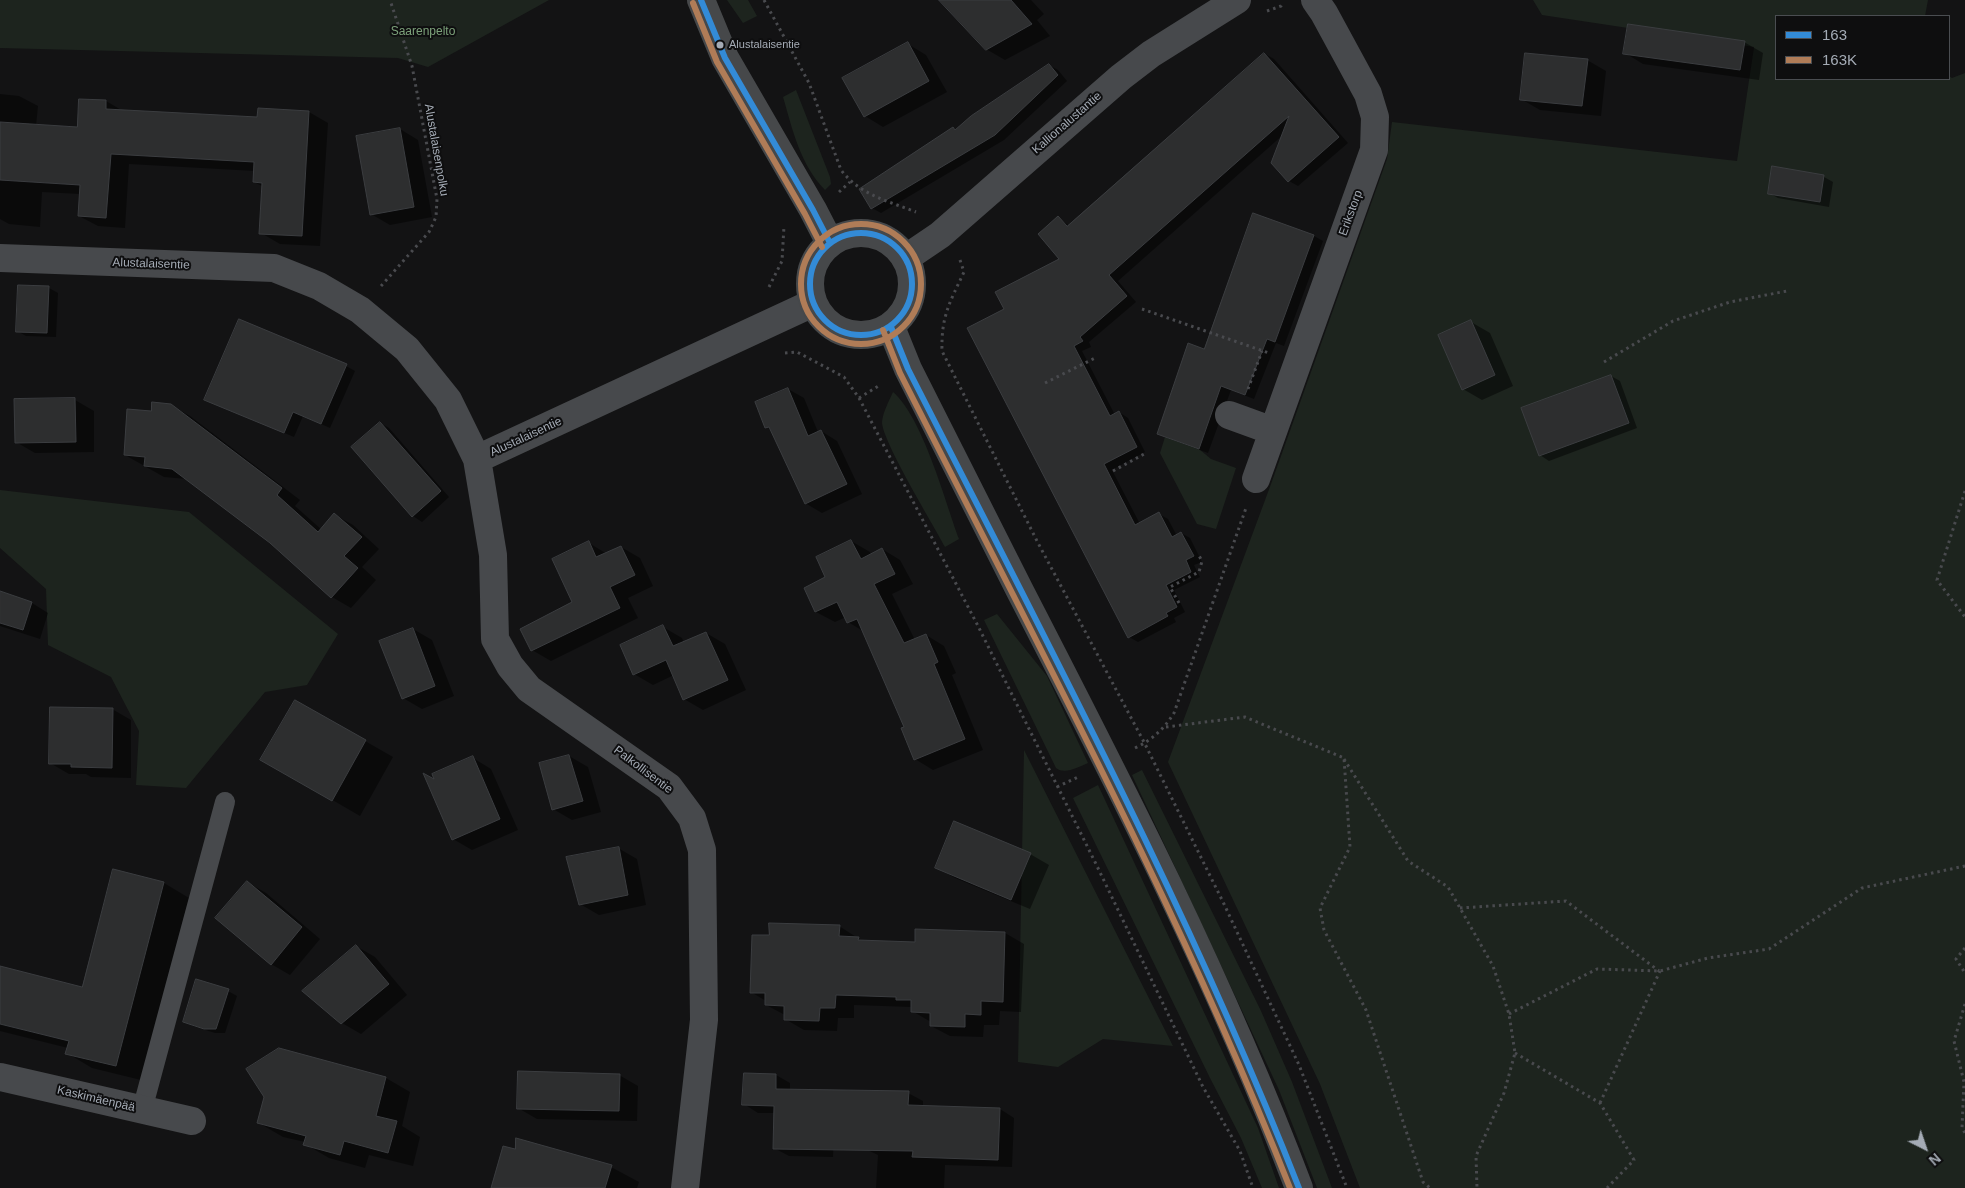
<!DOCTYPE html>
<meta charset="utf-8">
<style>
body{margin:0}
#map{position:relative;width:1965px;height:1188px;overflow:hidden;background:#131314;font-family:Arial,sans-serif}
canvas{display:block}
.legend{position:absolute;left:1775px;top:15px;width:175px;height:65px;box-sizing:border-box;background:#0e0e0f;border:1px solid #4a4d51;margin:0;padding:6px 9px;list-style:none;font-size:15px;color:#a4abb5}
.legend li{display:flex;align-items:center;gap:10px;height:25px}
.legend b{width:25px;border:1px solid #4a4d51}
.north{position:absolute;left:1900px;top:1123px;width:50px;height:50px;-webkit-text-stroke:4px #0e0e0f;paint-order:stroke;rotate:139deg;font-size:14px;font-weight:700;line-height:20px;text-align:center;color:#a4abb5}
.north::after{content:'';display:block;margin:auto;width:18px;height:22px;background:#a4abb5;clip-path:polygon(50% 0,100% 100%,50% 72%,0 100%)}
</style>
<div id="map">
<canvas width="1965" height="1188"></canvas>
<ul class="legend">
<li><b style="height:6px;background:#338bd7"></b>163</li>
<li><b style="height:6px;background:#b07c57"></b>163K</li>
</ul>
<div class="north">N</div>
</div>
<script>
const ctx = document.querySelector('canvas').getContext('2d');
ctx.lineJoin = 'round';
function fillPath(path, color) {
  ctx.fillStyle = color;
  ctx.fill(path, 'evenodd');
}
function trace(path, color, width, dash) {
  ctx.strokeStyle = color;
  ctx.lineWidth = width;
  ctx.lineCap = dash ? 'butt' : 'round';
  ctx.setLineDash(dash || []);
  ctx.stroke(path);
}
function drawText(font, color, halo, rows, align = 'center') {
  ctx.font = font + ' Arial,sans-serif';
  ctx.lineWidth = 4;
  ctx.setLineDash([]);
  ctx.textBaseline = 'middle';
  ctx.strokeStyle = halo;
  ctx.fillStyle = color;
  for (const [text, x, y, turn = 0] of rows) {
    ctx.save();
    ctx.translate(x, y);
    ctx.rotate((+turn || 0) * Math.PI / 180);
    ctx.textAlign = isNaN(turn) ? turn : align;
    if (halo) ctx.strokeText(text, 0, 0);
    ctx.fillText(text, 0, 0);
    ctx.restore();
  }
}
const green = new Path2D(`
 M0 0H549L428 67 398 58 0 48Z
 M727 0H748L757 16 743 23Z
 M1533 0H1928L1925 16H1776V79H1949V76L1952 78 1965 73V1188H1360L1320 1084 1168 762 1271 484 1387 159 1392 122 1737 161 1754 47 1542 15Z
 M796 90 830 177 831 184 825 190C800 164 793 131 783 97Z
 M893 392C923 418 945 501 959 539L945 547C933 524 882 441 882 422 883 412 889 401 893 392Z
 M1165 437 1199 449 1211 459 1236 468 1216 529 1197 524 1160 453Z
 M0 490 189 512 338 634 307 685 265 692 186 788 136 785 139 731 111 677 48 645 46 589 0 548Z
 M997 614 1047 676 1088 763C1078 767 1065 775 1056 768L984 620Z
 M1024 750 1173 1046 1103 1039 1058 1067 1018 1062Z
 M1142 770 1261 1011 1292 1082 1332 1188H1317L1279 1090 1132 775Z
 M1098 785 1258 1128 1279 1188H1262L1241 1138 1210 1078 1073 798Z`);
const shadow = new Path2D(`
 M965 0H1031L1044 14 1037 20 1050 36 1005 60 986 49Z
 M1744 42 1763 53 1759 80 1643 64 1625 53Z
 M908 44 926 55 947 92 883 127 865 116Z
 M1265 54 1274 59 1348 143 1298 186 1289 181 1273 163 1284 134 1118 281 1136 302 1089 342 1091 347 1082 351 1115 415 1119 412 1128 418 1145 452 1112 470 1140 524 1159 514 1168 519 1177 536 1181 533 1190 538 1202 562 1194 565 1200 577 1174 590 1185 612 1174 618 1176 622 1138 642 1129 637 1006 310 1061 260 1058 218 1070 226Z
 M1587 60 1606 71 1601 116 1540 110 1521 99Z
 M1049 65 1058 70 1067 81 1004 140 881 213 872 208 953 129 956 130Z
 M0 94 19 96 38 106 36 126 78 128 80 100 106 101 123 111 258 118 309 112 328 123 320 246 280 244 261 233 264 187 254 182 255 171 129 164 125 228 98 226 79 216 80 194 42 192 40 227 9 224 0 219Z
 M400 129 418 140 432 217 390 225 371 214Z
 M1773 168 1824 177 1833 182 1829 207 1778 198 1769 193Z
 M1314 236 1323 241 1284 346 1276 343 1254 399 1231 390 1208 453 1167 438 1158 433 1204 350Z
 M49 288 58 293 56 337 26 336 17 331Z
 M1471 322 1490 333 1513 386 1482 400 1463 389Z
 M346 366 355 371 330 428 303 416 294 437 206 400Z
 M1611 376 1620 381 1637 428 1549 461 1540 455Z
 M788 389 804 398 818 432 821 431 837 441 862 494 822 513 805 503 772 430 766 427Z
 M75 400 94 411V452L35 453 16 442Z
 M170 405 190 416 300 500 295 506 322 530 335 515 353 525 379 549 362 567 376 580 351 608 332 597 255 530 187 479 164 477 125 455 152 412Z
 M380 423 389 428 449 497 422 522 413 516Z
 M851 541 870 552 871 555 882 549 900 560 913 584 892 594 915 640 926 635 944 646 956 673 952 675 983 750 933 770 915 759 906 728 863 631 848 622 846 617 835 622 816 612 805 589 827 577Z
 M589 543 607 554 621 547 640 558 653 586 628 598 638 618 551 661 532 650 574 602Z
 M0 593 32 603 48 613 40 639 0 626Z
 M663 627 682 638 684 643 706 633 725 644 746 690 703 710 684 699 674 675 653 685 634 674Z
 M413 629 432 640 454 696 422 709 403 698Z
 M295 701 393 757 360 816 262 759Z
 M112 709 131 720V778L91 777 86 774H69L50 763Z
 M569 756 588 767 601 812 572 820 553 809 541 764Z
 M473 758 491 769 518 830 472 850 453 839 437 782Z
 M618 848 637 859 646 905 599 915 580 904Z
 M1030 854 1049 865 1030 909 955 878 936 867Z
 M114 870 164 883 189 898 141 1080 92 1068 67 1053 68 1048 0 1031V967L83 989Z
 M247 882 266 893 320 939 290 975 271 964Z
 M839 926 864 942 916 943 1005 933 1024 944 1021 1012 1000 1011 999 1025H984L983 1037 950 1036 931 1026V1022L912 1011 911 1007 854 1005V1018H838L837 1031 804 1030 785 1019V1015L766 1005V1001L751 992 770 936Z
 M356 946 375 957 407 995 361 1034 342 1023 304 991Z
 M228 991 237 996 225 1033H215L193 1026 184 1021Z
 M279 1050 386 1078 410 1092 402 1126 420 1137 413 1166 369 1155 365 1168 329 1158 305 1144V1142L283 1137 259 1123Z
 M745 1074 776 1075 790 1083V1091L908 1093 923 1101V1106L1000 1109 1014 1118 1012 1167 945 1165 944 1188H876L878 1155 834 1134 833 1157 789 1156 774 1148 775 1113H758L744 1104Z
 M619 1075 638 1086 637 1121 537 1119 518 1108Z
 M611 1167 639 1182 637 1188H492Z`);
const building = new Path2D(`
 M939 0H1011L1032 24 986 50Z
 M1628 24 1745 41 1740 70 1623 54Z
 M908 42 929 81 864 117 842 78Z
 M1264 53 1339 137 1288 182 1271 163 1289 116 1109 275 1127 296 1080 337 1083 341 1074 346 1110 416 1119 411 1137 447 1104 464 1135 525 1159 512 1172 537 1181 532 1194 556 1186 560 1191 572 1166 585 1177 607 1166 613 1168 616 1128 638 967 328 1004 309 995 292 1059 259 1038 234 1058 216 1067 226Z
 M1525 53 1588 59 1582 106 1520 100Z
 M1049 64 1058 75 995 135 871 209 859 189 953 127 955 130 971 116Z
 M79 99 106 100V109L257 117 258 108 309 111 302 236 259 234 262 183 253 182 254 162 111 154 106 218 78 216 80 185 0 180V122L77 127Z
 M400 128 414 207 370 215 356 136Z
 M1772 166 1824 175 1820 202 1768 194Z
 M1253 213 1314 235 1275 342 1267 339 1245 395 1221 386 1199 449 1157 434 1188 343 1204 349Z
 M18 285 49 286 47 333 16 332Z
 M239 319 347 364 321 424 293 412 284 433 204 400Z
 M1471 320 1495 375 1462 390 1438 335Z
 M1611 375 1629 423 1539 456 1521 408Z
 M788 388 808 436 821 430 847 484 805 504 769 427 765 428 755 402Z
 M75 398 76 442 15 443 14 399Z
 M152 402 171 404 282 488 277 495 318 532 334 513 362 537 344 556 358 568 331 598 270 543 172 469 144 466 145 457 124 455 127 409 151 411Z
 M380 422 441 491 412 517 351 447Z
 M851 540 861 559 882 548 895 574 874 584 904 643 926 634 938 662 934 664 965 739 914 760 901 728 904 727 857 619 847 623 837 602 815 612 804 588 825 577 816 557Z
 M589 541 596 557 621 546 635 575 610 587 620 608 531 651 520 629 572 602 552 559Z
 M0 591 32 602 23 630 0 623Z
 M663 625 673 646 706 632 728 680 683 700 666 660 633 675 620 645Z
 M413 628 435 686 402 699 379 641Z
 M295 700 366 740 332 801 260 760Z
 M50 707 113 708 112 768 71 767V764H49Z
 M569 755 583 801 552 810 539 763Z
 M473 756 500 819 452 840 423 773 434 779 432 774Z
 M954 821 1031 853 1011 900 935 868Z
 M619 847 628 895 579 905 566 857Z
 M113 869 164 882 116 1066 65 1054 69 1041 0 1024V966L82 987Z
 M247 881 302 927 271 965 215 918Z
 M769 923 840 925 839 936 859 937 858 940 915 942V929L1005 932 1003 1002 981 1001V1015L965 1014V1027L930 1026V1013L911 1012V1000H896V997L836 995 835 1008H820L819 1021 784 1020V1006L765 1005V993H750L752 935H769Z
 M356 945 389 984 341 1024 302 991Z
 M196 979 229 989 216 1029H204L183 1022Z
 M279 1048 386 1077 376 1116 397 1121 388 1153 344 1141 340 1155 303 1145 306 1136 257 1123 264 1097 246 1069Z
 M518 1071 620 1074 619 1111 517 1109Z
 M744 1073 776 1074V1089L909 1091 908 1105 1000 1108 998 1160 912 1157 913 1151 773 1149 774 1106 742 1105Z
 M516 1138 612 1165 605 1188H491L503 1146 515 1149Z`);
const path = new Path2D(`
 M764 0 809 83 841 170C860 195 888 201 916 212
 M1267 11 1281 6 1283 2
 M839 192 850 182
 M960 260 964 272C950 302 941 316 942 351L1037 541 1145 744 1224 904 1299 1065 1347 1188
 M381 286 429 232 436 217 437 199 412 66 390 0
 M769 287 782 261 784 226
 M1142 309 1269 353
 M785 353 797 352 844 377 859 398 977 624 1096 864 1203 1087 1240 1151 1253 1188
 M1604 362 1673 321 1730 302 1787 291
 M1045 383 1095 358
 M1248 389 1262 351
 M859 398 880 385
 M1113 471 1146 453
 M1965 491 1937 580 1965 617
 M1179 603 1170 587 1199 572 1202 561 1198 554
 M1166 727 1245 717 1344 758 1350 847 1320 908 1324 930 1366 1010 1423 1182 1430 1188
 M1135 748C1152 740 1164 729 1174 713L1246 508
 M1344 759 1408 861 1448 887 1493 966 1509 1014 1515 1053 1504 1093 1476 1156 1477 1188
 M1057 787 1078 777
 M1460 908 1566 901 1659 971
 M1965 948 1956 959 1965 973
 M1965 1004 1954 1041 1964 1082 1962 1128 1965 1133
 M1509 1014 1597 969 1660 971 1708 958 1769 949 1862 888 1965 866
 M1515 1053 1600 1103 1634 1160 1607 1188
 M1600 1103 1660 971`);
const lane = new Path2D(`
 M142 1110 225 802`);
const street = new Path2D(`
 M0 258 274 268 319 286 360 310 407 349 448 400 477 459 493 555 495 639 510 666 529 689 669 787 692 818 702 850 704 1020 685 1188
 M906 258 940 235 1121 77 1151 54 1237 0
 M1229 415 1273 431
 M477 459 813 303
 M1256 479 1374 150 1375 117 1368 94 1324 13 1315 0
 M0 1077 192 1121`);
const secondary = new Path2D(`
 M701 0 725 58 813 210 830 243
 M810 284a51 51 0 1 1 102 0a51 51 0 1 1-102 0Z
 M891 327 908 369C945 442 982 516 1019 589 1120 785 1221 981 1299 1188`);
const bus1 = new Path2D(`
 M701 0 725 58 813 210 830 243
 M810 284a51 51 0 1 1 102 0a51 51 0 1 1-102 0Z
 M891 327 908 369C1045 639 1188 906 1299 1188`);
const bus2 = new Path2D(`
 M693 3 717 62 805 214 822 247
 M801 284a60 60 0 1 1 120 0a60 60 0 1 1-120 0Z
 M883 330 900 373C1036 642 1179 907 1290 1188`);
const markers = [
 [720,45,4.5,"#a4abb5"]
];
const busNames = [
 ["Alustalaisentie",729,45]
];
const parkNames = [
 ["Saarenpelto",423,32]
];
const streetNames = [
 ["Kallionalustantie",1067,123,-41],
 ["Alustalaisenpolku",436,150,80],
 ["Erikstorp",1351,213,-70],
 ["Alustalaisentie",151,264,2],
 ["Alustalaisentie",526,437,-25],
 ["Palkollisentie",643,770,37],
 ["Kaskimäenpää",96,1099,13]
];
fillPath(green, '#1d241e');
fillPath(shadow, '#0007');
fillPath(building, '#2d2e2f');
trace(building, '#3b3d40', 1);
trace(path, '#494a4e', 3, [2.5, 4]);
trace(lane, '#47494c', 20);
trace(street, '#47494c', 28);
trace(secondary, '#46484a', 28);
trace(bus1, '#338bd7', 6);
trace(bus2, '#b07c57', 6);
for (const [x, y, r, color] of markers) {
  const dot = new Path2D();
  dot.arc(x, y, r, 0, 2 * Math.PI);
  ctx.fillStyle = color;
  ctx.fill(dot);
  trace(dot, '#0e0e0f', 2);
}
drawText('11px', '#a4abb5', '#0e0e0f', busNames, 'left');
drawText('12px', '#7ca17a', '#0e0e0f', parkNames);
drawText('12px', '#a4abb5', '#0e0e0f', streetNames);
</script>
